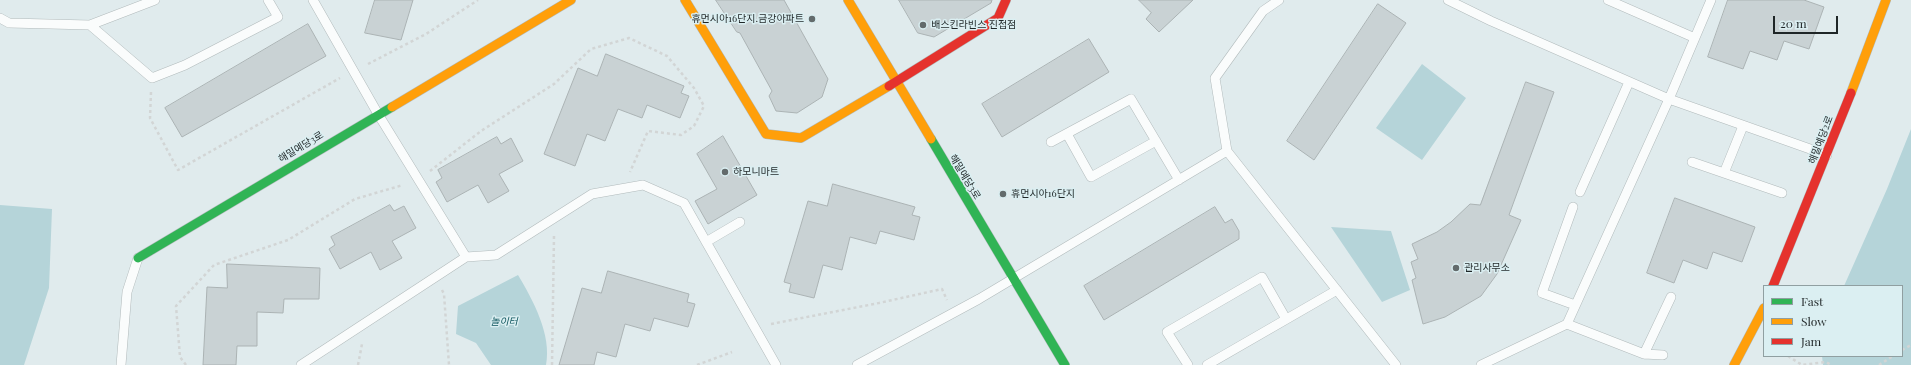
<!DOCTYPE html>
<meta charset="utf-8">
<style>
body{margin:0}
#map{position:relative;width:1911px;height:365px;overflow:hidden;background:#e0ebed;font-family:"Playfair Display",serif}
canvas{display:block}
.legend{position:absolute;left:1763px;top:285px;width:140px;height:72px;box-sizing:border-box;background:#dbeff2;border:1px solid #909fa1;margin:0;padding:5px 7px;list-style:none;font-size:12px;color:#1f2627}
.legend li{display:flex;align-items:center;gap:8px;height:20px}
.legend b{width:20px;border:1px solid #909fa1}
.scale{position:absolute;left:1773px;top:16px;width:65px;height:18px;box-sizing:border-box;border:2px solid #1f2627;border-top:0;padding-left:5px;font-size:12px;line-height:14px;white-space:nowrap;color:#1f2627;-webkit-text-stroke:3px #dbeff2;paint-order:stroke}
</style>
<div id="map">
<canvas width="1911" height="365"></canvas>
<ul class="legend">
<li><b style="height:5px;background:#30b455"></b>Fast</li>
<li><b style="height:5px;background:#ff9f0a"></b>Slow</li>
<li><b style="height:5px;background:#e5322d"></b>Jam</li>
</ul>
<div class="scale">20 m</div>
</div>
<script>
const ctx = document.querySelector('canvas').getContext('2d');
ctx.lineJoin = 'round';
function fillPath(path, color) {
  ctx.fillStyle = color;
  ctx.fill(path, 'evenodd');
}
function trace(path, color, width, dash) {
  ctx.strokeStyle = color;
  ctx.lineWidth = width;
  ctx.lineCap = dash ? 'butt' : 'round';
  ctx.setLineDash(dash || []);
  ctx.stroke(path);
}
function drawText(font, color, halo, rows, align = 'center') {
  ctx.font = font + ' "Playfair Display","Noto Sans KR",serif';
  ctx.lineWidth = 3;
  ctx.setLineDash([]);
  ctx.textBaseline = 'middle';
  ctx.strokeStyle = halo;
  ctx.fillStyle = color;
  for (const [text, x, y, turn = 0] of rows) {
    ctx.save();
    ctx.translate(x, y);
    ctx.rotate((+turn || 0) * Math.PI / 180);
    ctx.textAlign = isNaN(turn) ? turn : align;
    if (halo) ctx.strokeText(text, 0, 0);
    ctx.fillText(text, 0, 0);
    ctx.restore();
  }
}
const green = new Path2D(`
 M1422 64 1466 98 1422 160 1376 128Z
 M1911 129V365H1823L1822 356H1902V286H1844L1887 189Z
 M0 205 52 209 49 288 24 365H0Z
 M1331 227 1391 231 1410 290 1382 302Z
 M518 275C533 300 552 335 546 365H491L476 343 456 334 458 306Z`);
const building = new Path2D(`
 M375 0H413L401 40 365 33Z
 M716 0H784L828 79 822 97 797 113 776 111 769 96 772 91 740 33 737 32Z
 M899 0H992L991 3 934 37 918 33Z
 M1139 0H1193L1159 32 1146 19 1151 13Z
 M1728 0H1804L1824 7 1809 49 1784 41 1777 60 1750 51 1743 69 1708 57Z
 M1378 4 1406 23 1314 160 1287 141Z
 M308 24 326 56 182 137 165 108Z
 M1089 39 1109 72 1002 137 982 104Z
 M606 54 684 86 681 93 689 96 680 118 647 105 642 118 618 109 605 141 587 134 575 166 544 154 578 68 597 76Z
 M1526 82 1554 92 1509 215 1521 220 1497 274 1481 296 1445 317 1423 324 1412 280 1416 278 1411 262 1418 259 1412 244 1437 232 1451 222 1470 204 1480 205Z
 M723 136 757 195 708 224 695 201 717 189 697 154Z
 M497 137 501 144 511 138 523 161 499 174 509 191 488 203 478 185 447 202 436 182 442 178 438 170Z
 M833 184 915 207 912 215 920 217 914 240 880 231 876 244 850 237 842 270 823 265 814 298 789 292 791 284 784 282 808 201 827 206Z
 M1675 198 1755 227 1742 262 1713 252 1707 269 1683 260 1674 283 1647 273Z
 M390 205 394 211 404 206 416 228 392 241 402 258 380 270 371 252 340 269 329 249 335 245 331 237Z
 M1215 207 1225 223 1232 219 1239 231V239L1104 320 1084 286Z
 M227 264 320 268 319 299H284L283 313 257 312V346H237L236 365H203L207 287 227 288Z
 M608 271 689 294 687 302 695 304 688 327 654 318 650 331 625 324 616 357 597 352 594 365H559L582 288 601 293Z`);
const path = new Path2D(`
 M368 64 426 34 478 0
 M151 92 150 118 178 170 340 78
 M430 171 481 131 554 84 591 49 629 38 667 56 694 88 704 106 694 126 681 135 648 131 630 172
 M442 290 444 294 449 365
 M771 324 879 303 942 289 947 300
 M1902 350 1911 345
 M1788 356 1802 365 1826 362 1831 365
 M186 365 180 357 176 306 214 265 288 240 355 199 403 185
 M358 365 362 344
 M552 365 554 236
 M697 365 732 352
 M1879 365 1893 356`);
const lane = new Path2D(`
 M313 0 378 114 466 257
 M1279 0 1263 11 1215 78 1227 151 1396 365
 M1448 0 1491 21 1669 99 1567 324 1481 365
 M1608 0 1695 38
 M1711 0 1669 99 1827 155
 M0 18 9 23 90 25 155 0
 M90 25 152 78 185 65 278 17 268 0
 M1067 134 1091 177 1156 141
 M1051 142 1131 99 1179 180
 M1692 162 1782 193
 M1724 173 1743 126
 M1580 192 1629 82
 M1573 207 1542 293 1575 305
 M706 242 740 222
 M1567 324 1644 354 1671 297
 M1644 354 1663 355
 M121 365 127 292 138 258
 M301 365 466 257 496 255 592 194 643 185 684 203 776 365
 M857 365 979 299 1227 151
 M1188 365 1167 332 1262 277 1286 319
 M1207 365 1337 290`);
const fast = new Path2D(`
 M931 139 1065 365
 M138 258 392 107`);
const slow = new Path2D(`
 M685 0 766 134 801 138 889 86
 M848 0 931 139
 M1851 93 1886 0
 M392 107 571 0
 M1734 365 1764 308`);
const jam = new Path2D(`
 M889 86 998 18 1006 0
 M1773 286 1851 93`);
const markers = [
 [812,19,4,"#636b6c"],
 [923,25,4,"#636b6c"],
 [725,172,4,"#636b6c"],
 [1003,194,4,"#636b6c"],
 [1456,268,4,"#636b6c"]
];
const poiNames = [
 ["휴먼시아16단지.금강아파트",804,19,"right"],
 ["배스킨라빈스 진접점",931,25],
 ["하모니마트",733,172],
 ["휴먼시아16단지",1011,194],
 ["관리사무소",1464,268]
];
const streetNames = [
 ["해밀예당2로",1821,140,-69],
 ["해밀예당3로",301,147,-31],
 ["해밀예당3로",965,177,59]
];
const parkNames = [
 ["놀이터",504,322]
];
fillPath(green, '#b5d4d9');
fillPath(building, '#c9d2d4');
trace(building, '#abb3b4', 1);
trace(lane, '#b1babb', 10);
trace(fast, '#b1babb', 10);
trace(slow, '#b1babb', 10);
trace(jam, '#b1babb', 10);
trace(path, '#d2d5d5', 2.5, [3, 3]);
trace(lane, '#fafcfc', 9);
trace(fast, '#30b455', 9);
trace(slow, '#ff9f0a', 9);
trace(jam, '#e5322d', 9);
for (const [x, y, r, color] of markers) {
  const dot = new Path2D();
  dot.arc(x, y, r, 0, 2 * Math.PI);
  ctx.fillStyle = color;
  ctx.fill(dot);
  trace(dot, '#dbeff2', 1.5);
}
drawText('10px', '#1f2627', '#dbeff2', poiNames, 'left');
drawText('10px', '#1f2627', '#dbeff2', streetNames);
drawText('italic 10px', '#0d545c', '#dbeff2', parkNames);
</script>
